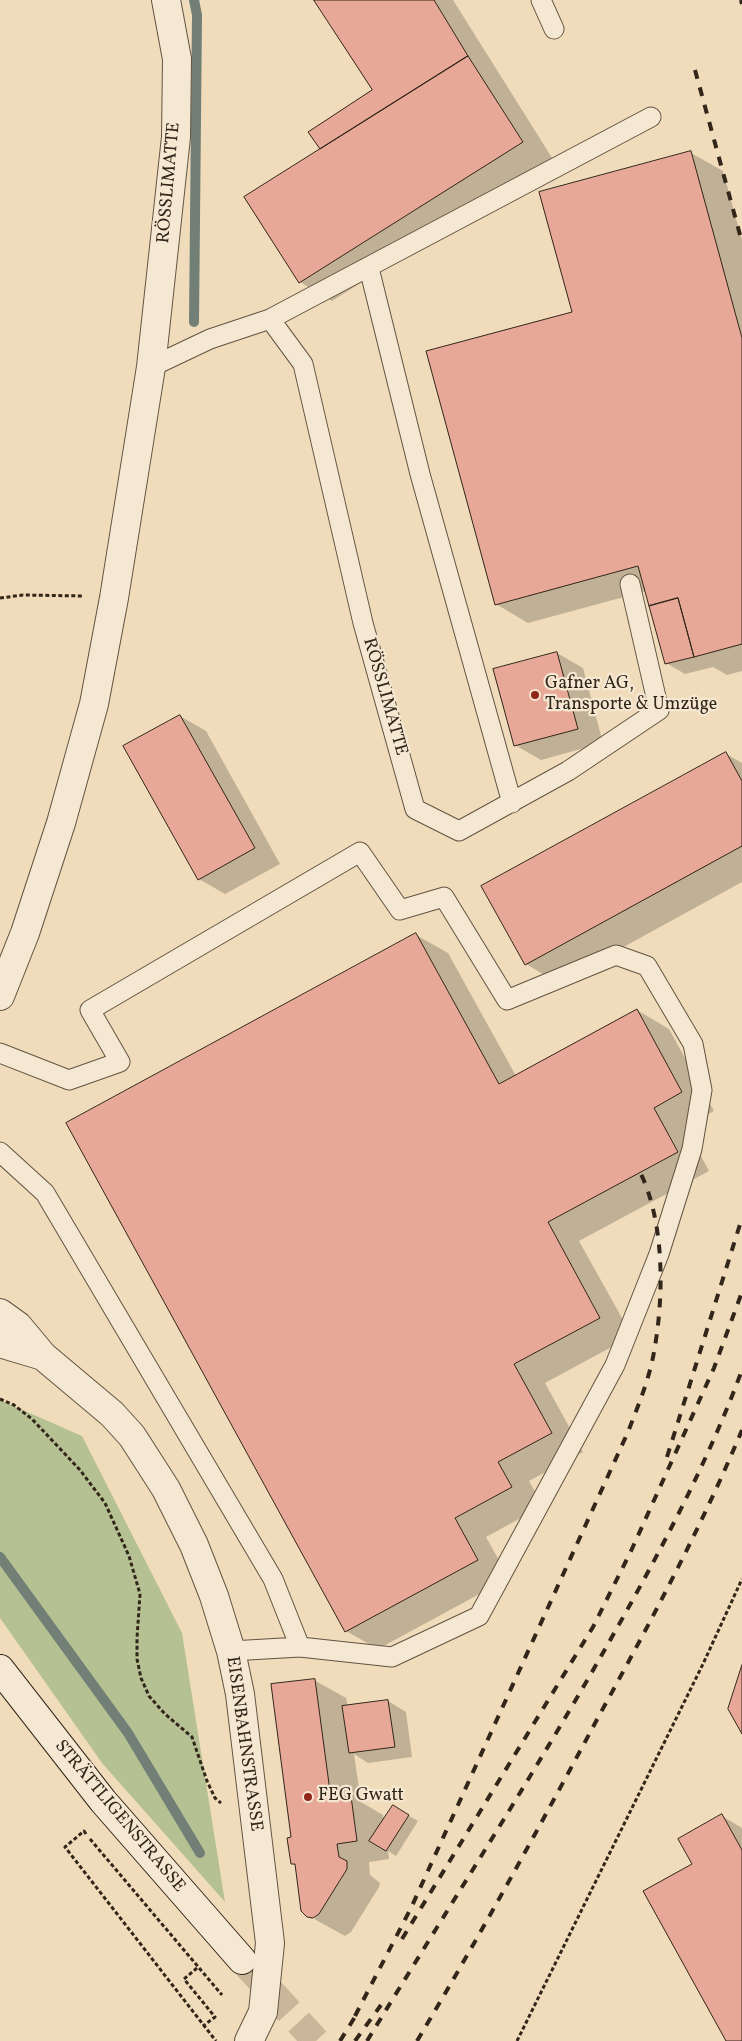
<!DOCTYPE html>
<meta charset="utf-8">
<style>
body{margin:0}
canvas{display:block;background:#f0dcba}
</style>
<canvas width="742" height="2041"></canvas>
<script>
const ctx = document.querySelector('canvas').getContext('2d');
ctx.lineJoin = 'round';
function fillPath(path, color) {
  ctx.fillStyle = color;
  ctx.fill(path, 'evenodd');
}
function trace(path, color, width, dash) {
  ctx.strokeStyle = color;
  ctx.lineWidth = width;
  ctx.lineCap = dash ? 'butt' : 'round';
  ctx.setLineDash(dash || []);
  ctx.stroke(path);
}
function drawText(font, color, halo, rows, align = 'center') {
  ctx.font = font + ' Vollkorn,serif';
  ctx.lineWidth = 4.5;
  ctx.setLineDash([]);
  ctx.textBaseline = 'middle';
  ctx.strokeStyle = halo;
  ctx.fillStyle = color;
  for (const [text, x, y, turn = 0] of rows) {
    ctx.save();
    ctx.translate(x, y);
    ctx.rotate((+turn || 0) * Math.PI / 180);
    ctx.textAlign = isNaN(turn) ? turn : align;
    if (halo) ctx.strokeText(text, 0, 0);
    ctx.fillText(text, 0, 0);
    ctx.restore();
  }
}
const green = new Path2D(`
 M0 1400 82 1436 182 1633 225 1902 102 1763 0 1618Z`);
const shadow = new Path2D(`
 M316 0H453L554 161 332 301 300 282 321 150 309 132 374 90Z
 M691 153 723 171 742 240V671L727 675 713 667 685 674 666 663 646 591 528 623 496 604 573 313Z
 M557 653 583 668 603 743 541 760 515 745Z
 M180 716 206 731 280 864 225 894 199 879Z
 M726 754 742 763V882L558 983 526 964Z
 M416 935 448 953 516 1076 637 1010 669 1029 714 1111 685 1126 709 1171 579 1241 632 1336 545 1383 583 1452 529 1481 543 1506 486 1537 509 1578 378 1649 346 1631Z
 M314 1680 346 1698 348 1707 388 1701 406 1712 412 1757 368 1763 354 1754 361 1802 383 1815 384 1821 393 1807 418 1821 396 1856 388 1851 389 1859 369 1862 370 1875 380 1883 379 1887 351 1932 345 1936 314 1919 316 1917H312V1919L307 1916 296 1866 292 1863 293 1838Z
 M722 1816 742 1828V2041H728L694 1865Z`);
const stream = new Path2D(`
 M194 0 197 15 194 322
 M0 1557 128 1733 200 1853`);
const building = new Path2D(`
 M314 0H434L468 56 320 149 308 132 372 90Z
 M468 56 523 142 299 283 244 197Z
 M691 151 742 338V644L694 657 678 598 649 606 638 566 495 605 426 351 572 312 539 192Z
 M678 598 694 657 665 664 649 606Z
 M557 652 578 729 514 746 493 669Z
 M180 715 255 848 198 880 123 746Z
 M726 752 742 781V846L525 965 481 886Z
 M416 933 499 1084 637 1009 682 1092 654 1108 678 1152 548 1222 600 1318 514 1364 552 1433 498 1462 512 1487 455 1518 478 1560 345 1632 66 1123Z
 M742 1665V1734L728 1709Z
 M315 1679 331 1799 351 1796 357 1841 337 1844 339 1857 347 1861V1869L319 1914 313 1918 307 1917 301 1911 295 1864H291L287 1838 291 1837 271 1684Z
 M388 1700 395 1747 349 1753 342 1706Z
 M393 1805 409 1815 386 1851 369 1841Z
 M722 1814 742 1850V2041H726L643 1891 692 1864 678 1839Z`);
const secondaryTunnel = new Path2D(`
 M242 1960 316 2041`);
const path = new Path2D(`
 M0 598 23 595 84 596
 M0 1399 14 1405 32 1419 80 1470 105 1503 129 1556 140 1594 137 1638V1659L141 1678 149 1696 165 1714 192 1737 207 1781 215 1798 221 1803
 M86 1834 84 1831 65 1847 216 2041
 M90 1839 222 1995
 M197 1968 184 1979 215 2017 203 2026
 M517 2041 703 1664 742 1579`);
const service = new Path2D(`
 M541 0 554 29
 M369 268 420 474 512 803
 M270 319 651 117
 M151 367 210 339 270 319 303 364 363 623 415 809 459 831 568 771 659 710 630 584
 M0 1053 69 1080 120 1062 90 1010 360 852 400 910 444 897 507 1000 616 955 647 966 693 1044 702 1090 692 1149 659 1254 615 1365 479 1616 392 1657 300 1647 231 1651
 M0 1152 45 1193 273 1579 300 1647`);
const minor = new Path2D(`
 M0 996 25 933 61 823 94 704 114 598 151 367 176 137 177 59 166 0
 M0 1313 18 1326 43 1356 112 1414 132 1436 166 1489 194 1545 214 1596 231 1651 240 1694 270 1943 263 2012 249 2041
 M0 1343 43 1356`);
const secondary = new Path2D(`
 M0 1669 103 1801 242 1960`);
const rail = new Path2D(`
 M741 0 742 4
 M695 70 742 242
 M667 1457 742 1218
 M402 1939 593 1627 631 1551 714 1368 742 1292
 M355 2016 411 1908 628 1432C638 1406 649 1380 654 1352 664 1297 665 1223 640 1172
 M340 2041 358 2012
 M355 2041 381 2005
 M367 2041C445 1913 526 1787 600 1658 653 1565 705 1470 742 1370
 M417 2041C481 1934 541 1824 600 1714 651 1621 701 1528 742 1430`);
const markers = [
 [535,695,5,"#8f2418"],
 [308,1797,5,"#8f2418"]
];
const streetNames = [
 ["RÖSSLIMATTE",170,183,-85],
 ["RÖSSLIMATTE",384,697,74],
 ["EISENBAHNSTRASSE",243,1744,82],
 ["STRÄTTLIGENSTRASSE",119,1817,50]
];
const poiNames = [
 ["Gafner AG,",545,685],
 ["Transporte & Umzüge",545,706],
 ["FEG Gwatt",318,1797]
];
fillPath(green, '#b5c193');
fillPath(shadow, '#0003');
trace(stream, '#717f76', 10);
fillPath(building, '#e8a897');
trace(building, '#32251a', 1);
trace(secondaryTunnel, '#cab79a', 28, [28, 14]);
trace(service, '#625342', 21);
trace(minor, '#625342', 30);
trace(secondary, '#32251a', 30);
trace(path, '#32251a', 3, [4, 2.5]);
trace(service, '#f5e8d2', 19);
trace(minor, '#f5e8d2', 28);
trace(secondary, '#f5e8d2', 28);
trace(rail, '#32251a', 4, [9, 9]);
for (const [x, y, r, color] of markers) {
  const dot = new Path2D();
  dot.arc(x, y, r, 0, 2 * Math.PI);
  ctx.fillStyle = color;
  ctx.fill(dot);
  trace(dot, '#f5e8d2', 2);
}
drawText('18px', '#32251a', '#f5e8d2', streetNames);
drawText('18px', '#32251a', '#f5e8d2', poiNames, 'left');
</script>
